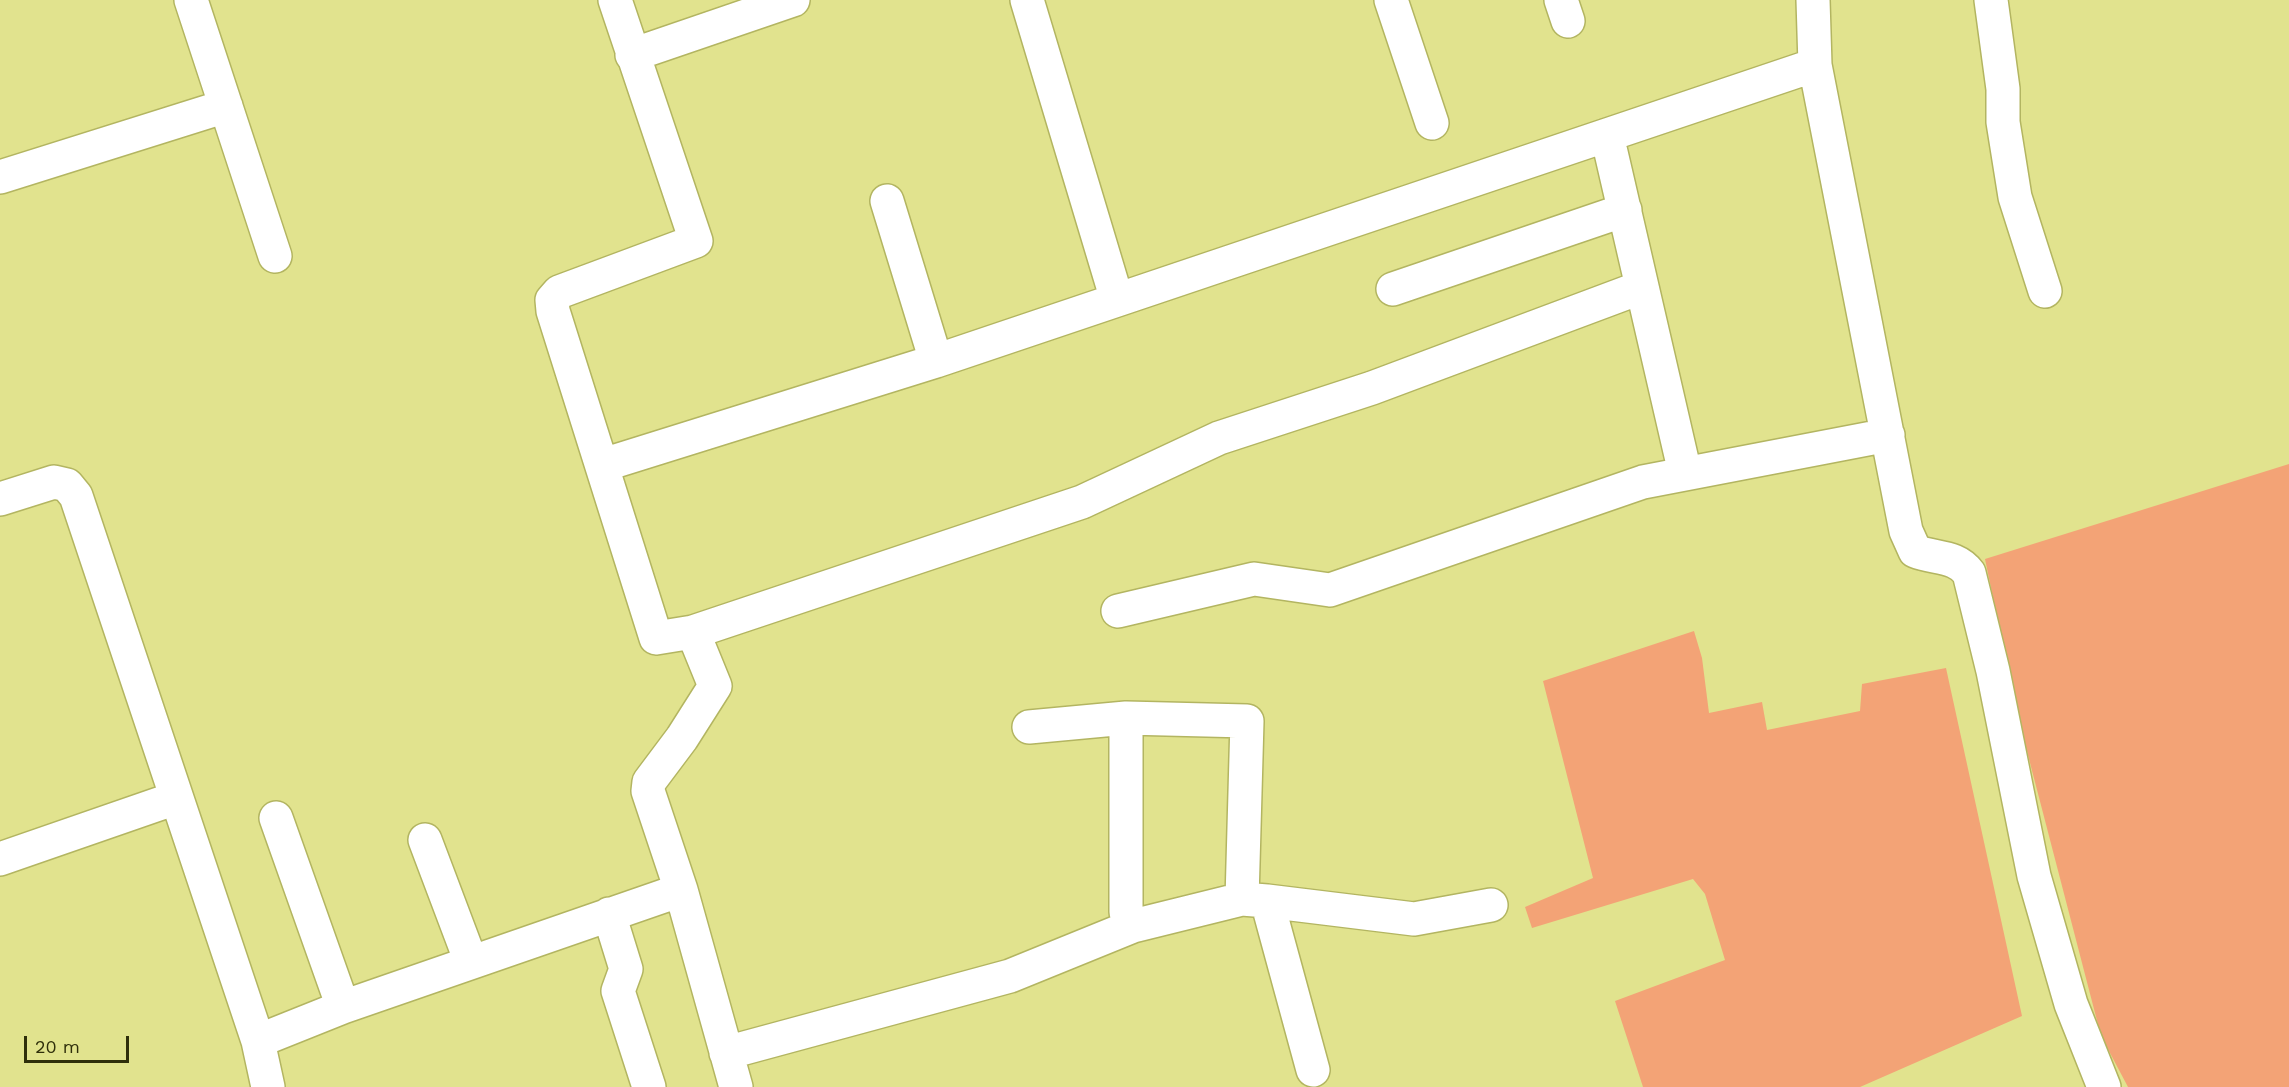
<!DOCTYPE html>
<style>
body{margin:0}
#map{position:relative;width:2289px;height:1087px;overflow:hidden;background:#e1e38e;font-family:"Work Sans",sans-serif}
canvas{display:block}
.scale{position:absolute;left:24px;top:1036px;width:105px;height:27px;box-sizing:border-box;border:3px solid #2f2f0b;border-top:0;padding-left:8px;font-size:18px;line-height:21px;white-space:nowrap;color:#2f2f0b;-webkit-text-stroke:4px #e1e38e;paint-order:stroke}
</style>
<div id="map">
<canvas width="2289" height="1087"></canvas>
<div class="scale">20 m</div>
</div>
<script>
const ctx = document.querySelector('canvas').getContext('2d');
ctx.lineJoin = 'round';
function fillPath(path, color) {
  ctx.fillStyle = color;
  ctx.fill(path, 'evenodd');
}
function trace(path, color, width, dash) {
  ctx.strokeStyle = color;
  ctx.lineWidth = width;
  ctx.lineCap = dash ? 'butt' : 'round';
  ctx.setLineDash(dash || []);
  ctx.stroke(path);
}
const green = new Path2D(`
 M2289 464V1087H2128L2101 1036 2016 709 1985 559Z
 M1694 631 1702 658 1709 713 1762 702 1767 730 1860 711 1862 684 1946 668 2022 1016 1860 1087H1643L1615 1001 1725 960 1705 894 1693 879 1532 928 1525 907 1593 878 1543 681Z`);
const street = new Path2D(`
 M191 0 275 256
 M615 0 696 241 559 292 552 300 553 311 656 638 693 632 715 686 682 738 649 782 648 791 681 890 736 1087
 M1027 0 1117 300
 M1391 0 1432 123
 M1561 0 1568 21
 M1813 0 1815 65 1906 531 1915 551C1935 559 1956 555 1969 573L1993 671 2034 876 2071 1004 2104 1087
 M1991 0 2003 89V122L2015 197 2045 291
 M632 55 793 0
 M1607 135 1685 473
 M0 177 226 106
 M887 201 936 361
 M1393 289 1625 210
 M603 465 936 361 1815 65
 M0 499 54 482 67 485 76 496 258 1041 268 1087
 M1118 611 1254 579 1330 590 1643 482 1888 435
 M693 632 1082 502 1219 438 1372 388 1642 287
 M1126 718V912L1133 926
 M1029 727 1126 718 1247 721 1242 899
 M276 818 343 1007
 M425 840 471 962
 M0 859 176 798
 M1267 901 1414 919 1491 905
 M609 914 626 969 618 991 649 1087
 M258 1041 343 1007 681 890
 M726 1053 1010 976 1133 926 1242 899 1267 901 1313 1070`);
fillPath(green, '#f3a376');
trace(street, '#b3b561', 36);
trace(street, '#fff', 33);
</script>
